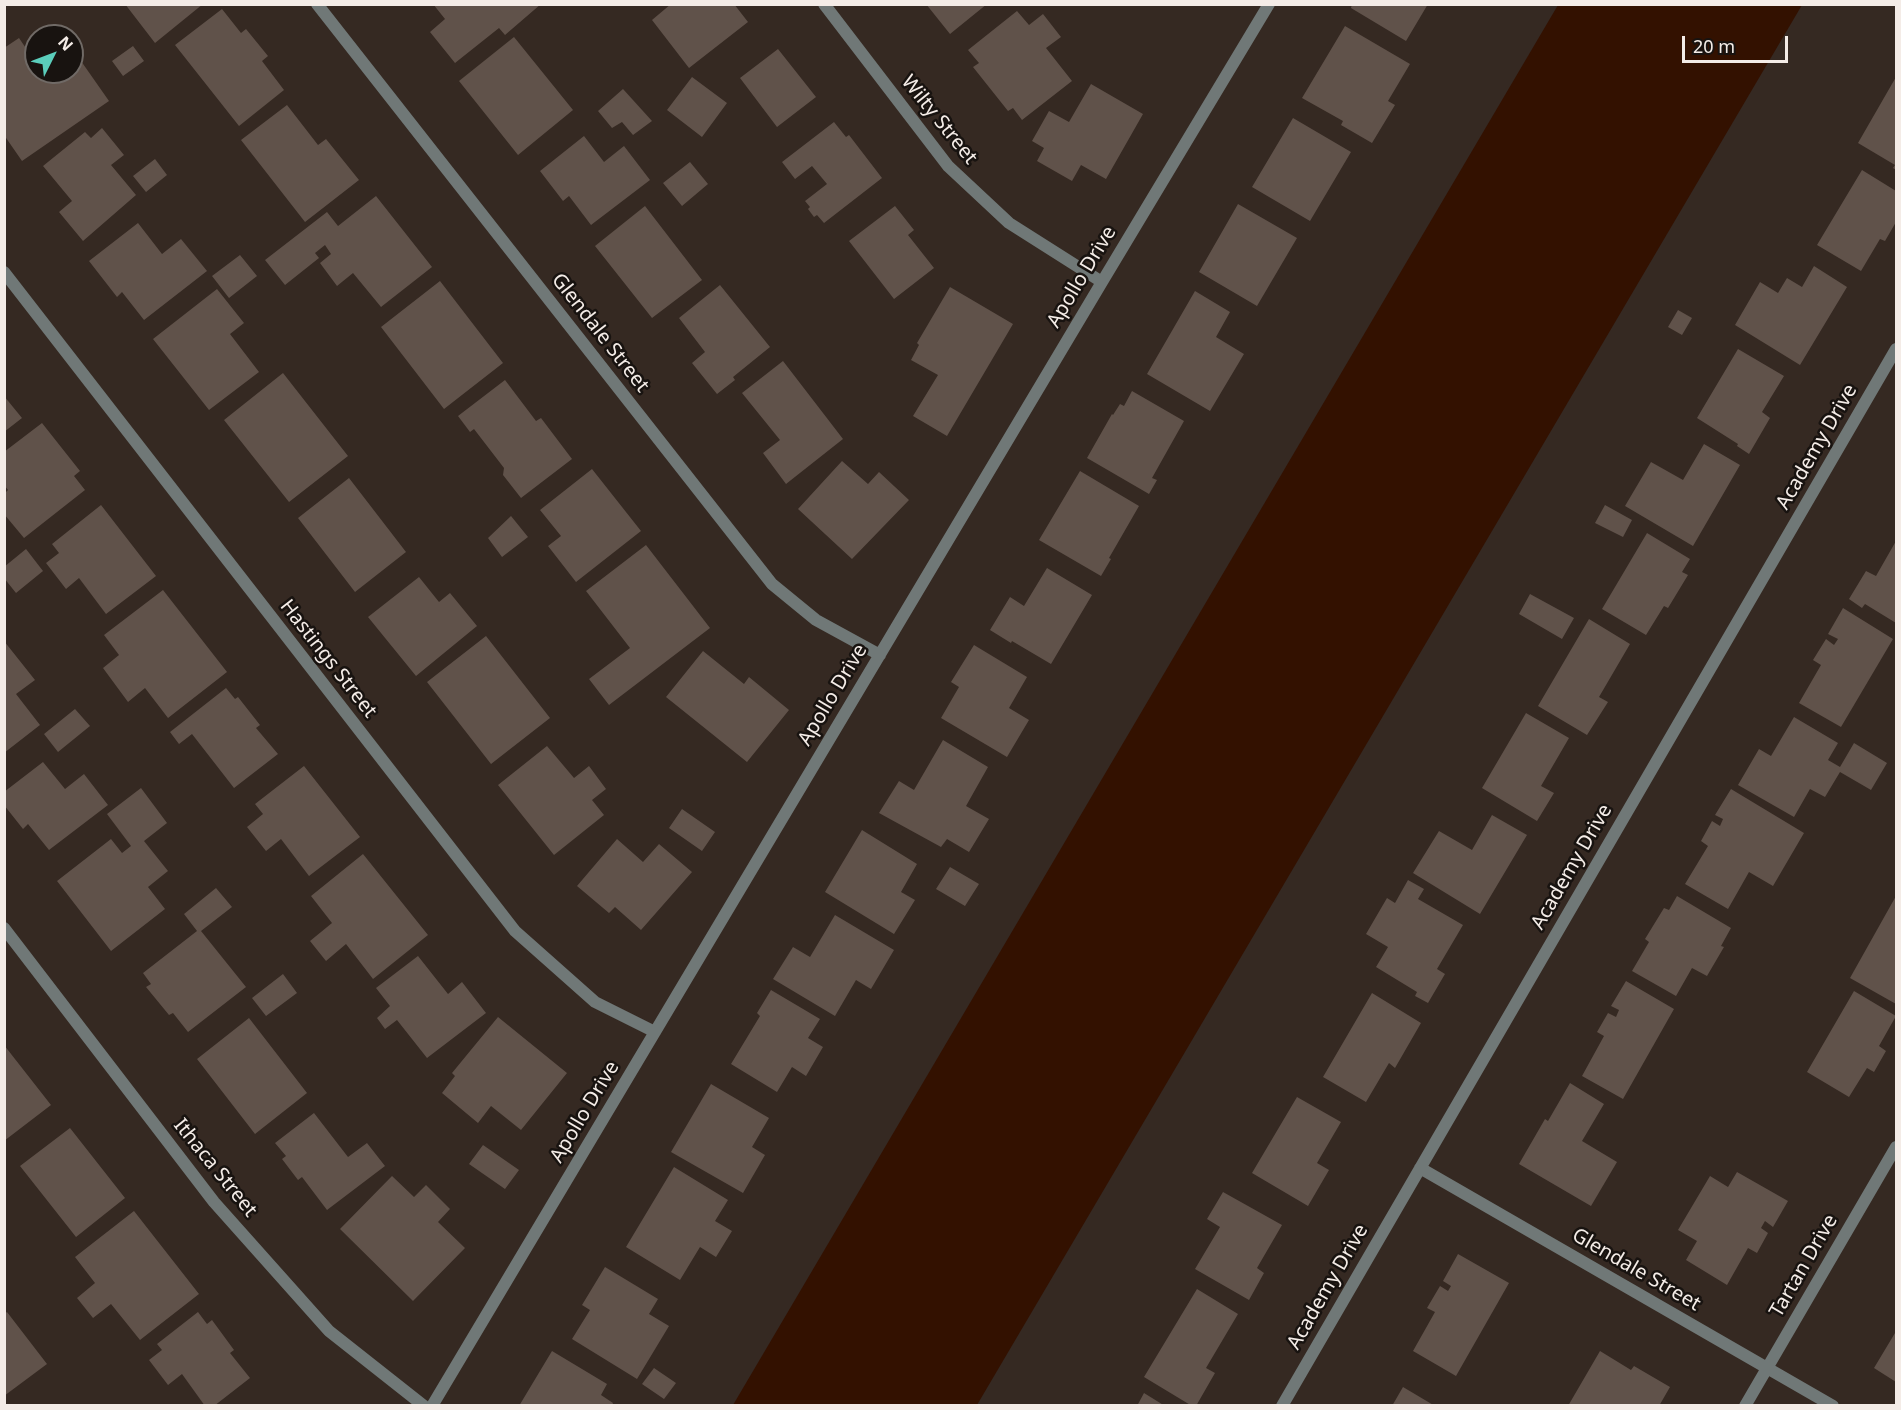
<!DOCTYPE html>
<style>
body{margin:0}
#map{position:relative;width:1901px;height:1410px;overflow:hidden;background:#352922;font-family:"Noto Sans",sans-serif}
canvas{display:block}
.frame{position:absolute;inset:0;border:6px solid #f4ece7;pointer-events:none}
.north{position:absolute;left:24px;top:24px;width:60px;height:60px;box-sizing:border-box;background:#181310;border:2px solid #706a66;border-radius:50%;rotate:48deg;font-size:16px;font-weight:700;line-height:24px;text-align:center;color:#f4ece7}
.north::after{content:'';display:block;margin:auto;width:21px;height:27px;background:#5bcebc;clip-path:polygon(50% 0,100% 100%,50% 72%,0 100%)}
.scale{position:absolute;left:1682px;top:36px;width:106px;height:27px;box-sizing:border-box;border:3px solid #f4ece7;border-top:0;padding-left:8px;font-size:18px;line-height:21px;white-space:nowrap;color:#f4ece7;-webkit-text-stroke:4px #181310;paint-order:stroke}
</style>
<div id="map">
<canvas width="1901" height="1410"></canvas>
<div class="frame"></div>
<div class="north">N</div>
<div class="scale">20 m</div>
</div>
<script>
const ctx = document.querySelector('canvas').getContext('2d');
ctx.lineJoin = 'round';
function fillPath(path, color) {
  ctx.fillStyle = color;
  ctx.fill(path, 'evenodd');
}
function trace(path, color, width, dash) {
  ctx.strokeStyle = color;
  ctx.lineWidth = width;
  ctx.lineCap = dash ? 'butt' : 'round';
  ctx.setLineDash(dash || []);
  ctx.stroke(path);
}
function drawText(font, color, halo, rows, align = 'center') {
  ctx.font = font + ' "Noto Sans",sans-serif';
  ctx.lineWidth = 5;
  ctx.setLineDash([]);
  ctx.textBaseline = 'middle';
  ctx.strokeStyle = halo;
  ctx.fillStyle = color;
  for (const [text, x, y, turn = 0] of rows) {
    ctx.save();
    ctx.translate(x, y);
    ctx.rotate((+turn || 0) * Math.PI / 180);
    ctx.textAlign = isNaN(turn) ? turn : align;
    if (halo) ctx.strokeText(text, 0, 0);
    ctx.fillText(text, 0, 0);
    ctx.restore();
  }
}
const water = new Path2D(`
 M1558 5H1802L977 1405H733Z`);
const building = new Path2D(`
 M125 4H203L155 43Z
 M433 4H541L505 35 499 28 455 63 430 32 445 19Z
 M671 4H734L748 22 689 68 652 20Z
 M926 4H987L950 34Z
 M1352 4H1428L1406 41 1351 8Z
 M222 9 241 33 246 29 268 56 262 61 284 90 239 126 175 45Z
 M1017 11 1029 25 1043 14 1061 37 1046 48 1072 81 1022 120 1013 108 1008 111 973 67 979 63 968 50Z
 M1345 26 1410 64 1388 101 1395 105 1372 143 1341 125 1343 121 1302 98Z
 M514 37 573 110 518 155 459 81Z
 M19 38 36 63V72H72V62L81 61 109 101 22 161 4 135V48Z
 M133 46 144 61 123 76 112 61Z
 M778 49 816 97 777 127 740 78Z
 M692 77 727 103 702 137 667 110Z
 M1896 77V170L1893 168 1895 165 1858 143Z
 M1091 84 1143 114 1106 179 1081 165 1072 181 1037 161 1044 148 1032 141 1049 111 1069 122Z
 M623 89 652 121 633 135 622 122 612 128 598 111Z
 M287 105 318 145 326 139 359 180 305 222 241 140Z
 M1293 118 1351 152 1310 221 1252 187Z
 M834 122 846 137 849 135 882 178 824 223 817 215 814 217 808 209 810 207 805 201 827 184 812 166 795 179 782 162Z
 M102 128 124 155 111 165 136 195 83 241 59 212 72 201 43 166 85 132 91 138Z
 M584 136 604 162 624 146 650 180 591 225 569 196 563 201 540 171Z
 M155 159 167 175 146 192 133 176Z
 M690 162 708 184 682 206 663 183Z
 M1862 170 1896 191V222L1885 241 1880 239 1861 271 1817 245Z
 M376 196 432 267 381 307 353 273 337 286 320 263 331 254 325 245 315 253 319 258 285 285 265 260 327 212 338 226Z
 M1238 204 1297 238 1257 306 1199 272Z
 M645 206 702 280 652 318 595 246Z
 M895 206 914 230 908 235 934 268 894 299 849 241Z
 M138 223 162 254 181 239 207 271 144 320 122 292 117 297 89 261Z
 M240 255 257 276 229 298 212 276Z
 M1814 266 1847 287 1800 365 1735 325 1760 282 1778 293 1787 278 1802 287Z
 M440 281 503 363 444 409 381 327Z
 M720 285 770 347 733 377 735 380 717 394 692 363 705 352 679 318Z
 M950 287 1013 324 947 436 913 416 938 375 911 360 919 345 917 343Z
 M217 289 244 323 230 334 259 372 209 410 153 339Z
 M1195 291 1230 312 1216 337 1244 354 1210 411 1147 374Z
 M1678 310 1692 318 1682 335 1668 327Z
 M1738 349 1784 376 1762 412 1770 418 1749 454 1737 446 1738 444 1697 418Z
 M783 361 843 439 786 484 763 453 780 440 742 393Z
 M283 373 348 456 289 502 224 420Z
 M505 380 536 421 541 418 572 459 521 498 503 475 504 468 474 429 470 432 458 416Z
 M1132 391 1184 421 1152 478 1157 480 1149 494 1087 458 1112 414 1113 415 1120 404 1124 406Z
 M4 396 22 418 4 432Z
 M42 423 80 471 74 476 85 490 24 538 4 514V494L8 490 4 485V452Z
 M1704 444 1740 465 1693 546 1625 506 1651 462 1683 480Z
 M842 461 868 484 879 472 909 500 852 559 798 509Z
 M592 469 641 531 576 582 548 546 561 536 540 510Z
 M1080 471 1139 506 1109 558 1111 559 1101 576 1039 540Z
 M349 478 406 552 355 592 298 518Z
 M101 505 156 576 106 614 79 578 66 589 46 563 59 553 52 544Z
 M1605 505 1632 520 1623 537 1595 523Z
 M511 516 528 537 502 557 488 538Z
 M1647 533 1690 559 1682 572 1688 575 1668 608 1664 606 1646 635 1602 609Z
 M1896 541V623L1865 604 1862 608 1849 599 1866 571 1876 576Z
 M646 545 710 628 609 705 589 679 630 648 586 591Z
 M26 549 43 571 16 593 4 578V567Z
 M1047 568 1092 595 1051 664 1012 641 1011 643 990 630 1010 597 1024 606Z
 M419 577 439 602 450 593 477 626 416 676 368 617Z
 M163 590 227 672 168 718 145 688 128 702 103 668 119 655 104 635Z
 M1530 594 1574 618 1562 639 1519 614Z
 M1843 608 1893 639 1841 727 1799 703 1821 665 1813 660 1826 639 1834 645 1838 639 1828 634Z
 M1589 619 1630 644 1599 697 1608 702 1587 735 1538 706Z
 M486 636 550 718 491 764 427 682Z
 M4 641 35 680 16 694 40 725 4 753Z
 M974 645 1027 677 1009 708 1029 720 1007 757 941 718 959 687 951 682Z
 M703 651 744 684 749 677 789 710 747 762 666 697Z
 M226 688 235 699 238 697 260 725 256 728 278 754 234 788 192 734 179 744 170 732Z
 M75 709 90 726 58 752 44 734Z
 M1526 713 1569 738 1541 786 1554 793 1537 821 1482 788Z
 M1794 717 1838 743 1828 760 1840 767 1854 743 1887 763 1871 790 1840 772 1825 797 1810 789 1794 817 1738 785 1759 749 1771 756Z
 M943 740 988 767 966 806 989 819 969 852 947 839 941 847 879 813 899 781 914 790Z
 M547 746 574 778 589 766 606 789 592 800 604 815 554 855 498 785Z
 M43 762 65 789 84 774 108 805 49 850 28 824 23 829 4 805V792Z
 M304 766 360 837 309 876 281 839 266 851 247 827 263 814 255 804Z
 M141 788 167 823 144 841 168 871 148 887 165 909 111 951 57 881 111 839 122 853 131 846 107 814Z
 M1731 789 1804 833 1773 886 1749 872 1728 909 1685 884 1708 846 1701 841 1712 821 1720 826 1723 819 1715 815Z
 M682 809 715 832 702 851 669 828Z
 M1492 815 1527 835 1480 914 1413 873 1439 831 1472 850Z
 M862 830 917 864 901 892 915 900 894 934 825 892Z
 M617 839 643 862 659 844 692 872 641 930 615 907 609 913 577 886Z
 M363 854 428 935 373 979 346 944 326 961 310 941 332 923 311 896Z
 M950 867 979 884 965 906 936 889Z
 M1408 880 1424 889 1418 899 1463 925 1437 969 1445 974 1428 1003 1415 996 1417 992 1376 967 1388 947 1366 934 1387 898 1395 903Z
 M216 888 232 907 201 931 246 987 188 1032 173 1013 169 1015 146 987 151 984 143 973 197 931 184 914Z
 M1677 896 1731 928 1721 946 1724 947 1707 976 1692 968 1676 996 1632 971 1649 942 1645 939 1664 908 1669 910Z
 M1896 896V1004L1850 978Z
 M835 915 894 950 871 989 856 980 835 1016 773 979 793 947 810 957Z
 M418 956 448 994 462 982 486 1013 427 1058 397 1020 385 1029 377 1018 390 1006 376 988Z
 M283 974 297 993 266 1016 252 998Z
 M1626 981 1674 1009 1623 1099 1582 1076 1604 1036 1597 1032 1608 1013 1616 1017 1619 1010 1611 1006Z
 M771 990 820 1019 808 1038 823 1047 806 1076 792 1067 777 1092 731 1064 760 1016 757 1013Z
 M1854 991 1896 1016 1879 1046 1886 1051 1874 1072 1867 1068 1849 1097 1807 1072Z
 M1372 993 1421 1023 1395 1068 1389 1063 1366 1102 1323 1077Z
 M498 1017 567 1073 521 1130 491 1106 478 1123 442 1093 455 1076 452 1073Z
 M249 1018 307 1093 255 1134 197 1059Z
 M4 1045 51 1105 4 1141Z
 M1570 1083 1604 1104 1582 1141 1617 1162 1591 1206 1519 1164 1545 1119 1548 1121Z
 M711 1084 769 1118 752 1147 765 1155 743 1193 671 1152Z
 M1297 1097 1341 1122 1317 1163 1329 1170 1308 1206 1252 1173Z
 M314 1113 348 1157 367 1143 385 1166 327 1210 302 1177 298 1180 282 1159 286 1156 275 1143Z
 M70 1128 125 1198 76 1237 20 1166Z
 M483 1145 519 1170 505 1189 469 1164Z
 M674 1167 728 1200 715 1221 732 1231 716 1257 700 1247 680 1280 626 1247Z
 M1737 1172 1788 1201 1773 1227 1765 1221 1761 1228 1768 1233 1757 1253 1748 1248 1727 1285 1686 1260 1697 1241 1678 1230 1710 1176 1728 1187Z
 M392 1176 414 1197 426 1185 450 1209 438 1222 465 1248 413 1301 340 1229Z
 M1223 1192 1282 1225 1257 1268 1264 1273 1249 1300 1195 1269 1220 1227 1207 1219Z
 M134 1211 199 1294 140 1340 111 1304 93 1318 77 1298 95 1283 75 1257Z
 M1458 1254 1509 1283 1456 1376 1413 1351 1435 1312 1427 1308 1440 1286 1448 1291 1451 1286 1443 1281Z
 M605 1267 658 1299 649 1314 669 1326 637 1379 572 1339 590 1310 582 1305Z
 M1197 1289 1238 1314 1206 1368 1215 1373 1196 1406H1192L1144 1377Z
 M7 1312 47 1364 4 1396V1314Z
 M198 1312 207 1324 212 1320 234 1350 230 1353 250 1378 214 1406H205L182 1374 168 1385 149 1360 162 1350 157 1344Z
 M1895 1333 1896 1334V1382L1874 1368Z
 M552 1351 607 1384 601 1395 613 1403 612 1406H519Z
 M1600 1351 1631 1370 1634 1366 1670 1387 1659 1406H1568Z
 M654 1368 676 1383 664 1399 642 1384Z
 M1403 1387 1435 1406H1392Z
 M1144 1393 1165 1406H1137Z`);
const street = new Path2D(`
 M317 4 772 584 816 620 880 655
 M824 4 948 166 1009 223 1102 282
 M4 272 515 931 595 1002 655 1032
 M4 928 214 1202 329 1331 424 1406
 M1420 1168 1833 1406
 M432 1406 1102 282 1269 4
 M1282 1406 1896 349
 M1745 1406 1896 1147`);
const streetNames = [
 ["Wilty Street",939,120,51],
 ["Apollo Drive",1082,277,-59],
 ["Glendale Street",600,333,52],
 ["Academy Drive",1817,447,-60],
 ["Hastings Street",328,659,52],
 ["Apollo Drive",833,695,-59],
 ["Academy Drive",1572,867,-60],
 ["Apollo Drive",585,1112,-59],
 ["Ithaca Street",215,1168,51],
 ["Tartan Drive",1804,1266,-60],
 ["Glendale Street",1636,1270,30],
 ["Academy Drive",1328,1287,-60]
];
fillPath(water, '#310');
fillPath(building, '#60524a');
trace(street, '#707877', 12);
drawText('20px', '#f4ece7', '#181310', streetNames);
</script>
